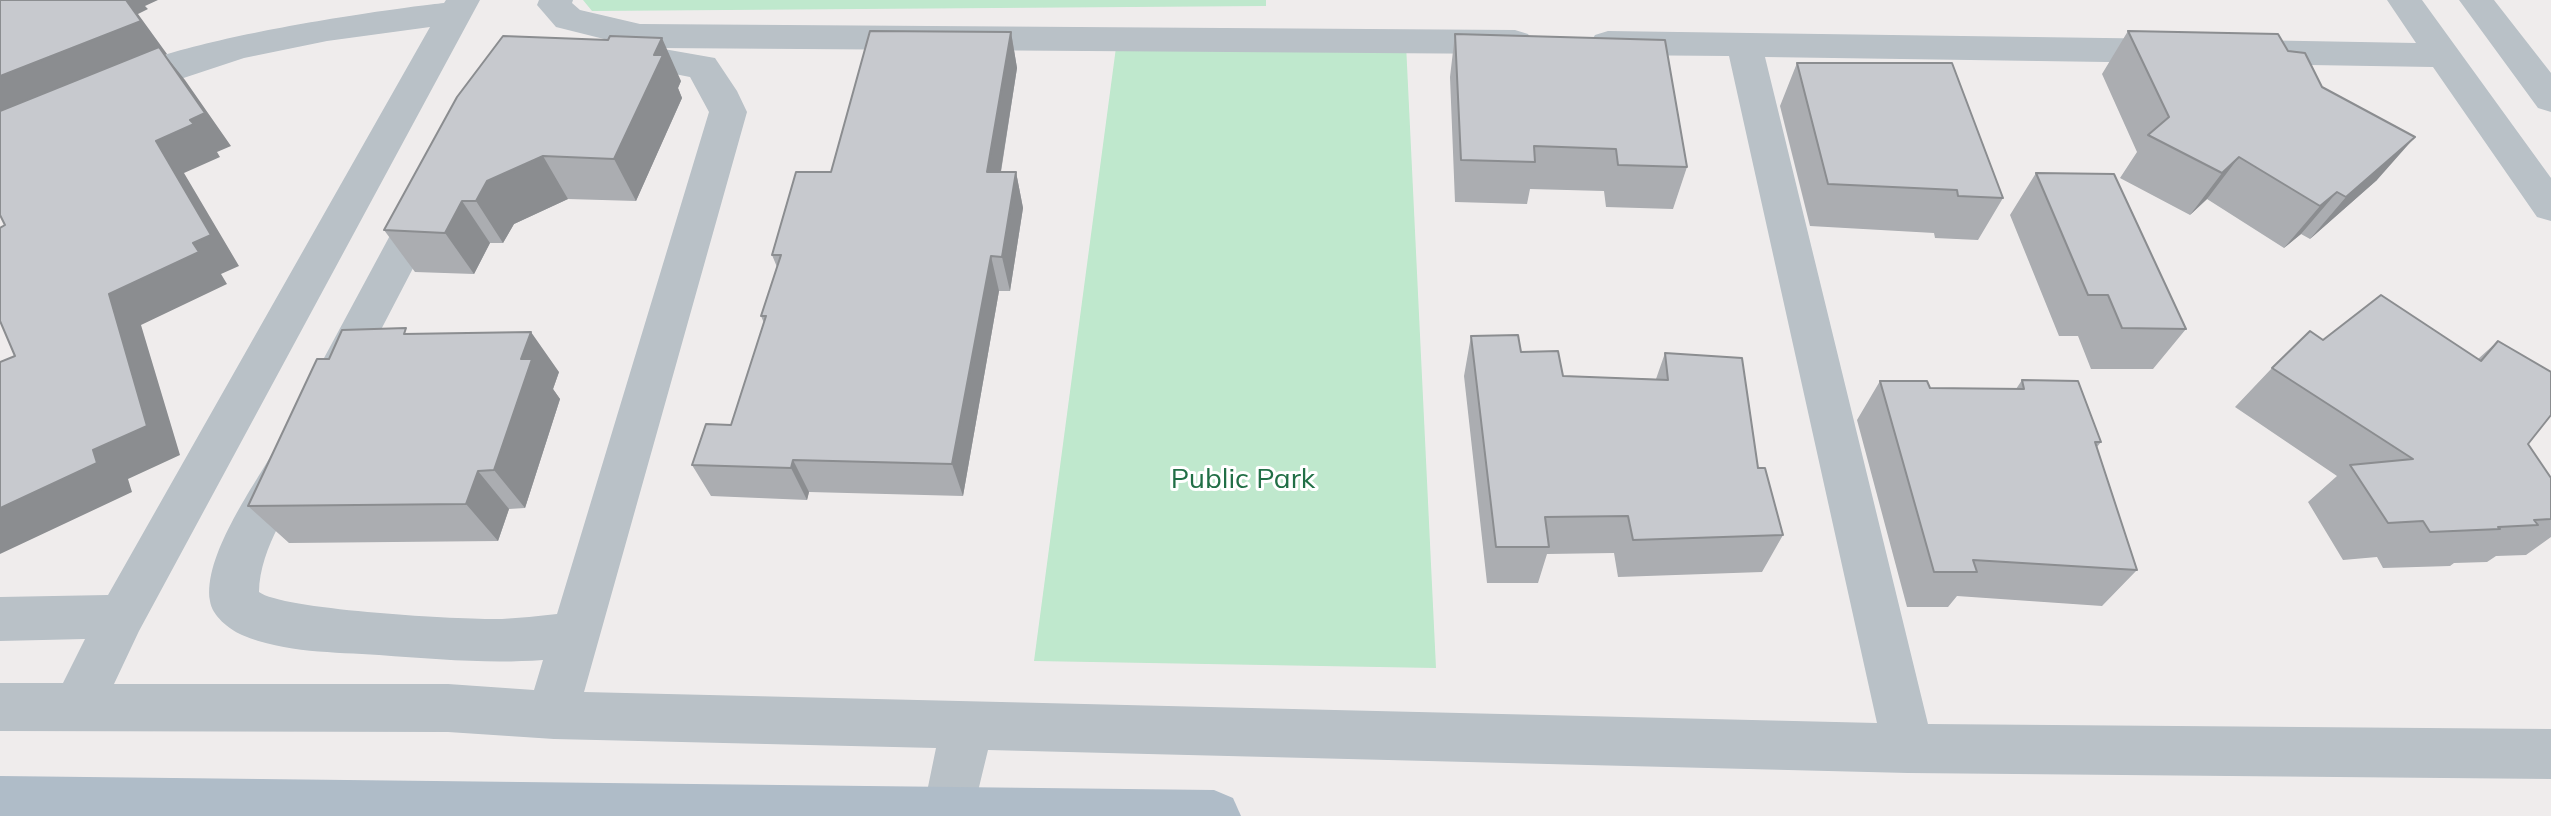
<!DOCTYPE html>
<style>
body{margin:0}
canvas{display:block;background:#efecec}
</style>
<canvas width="2551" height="816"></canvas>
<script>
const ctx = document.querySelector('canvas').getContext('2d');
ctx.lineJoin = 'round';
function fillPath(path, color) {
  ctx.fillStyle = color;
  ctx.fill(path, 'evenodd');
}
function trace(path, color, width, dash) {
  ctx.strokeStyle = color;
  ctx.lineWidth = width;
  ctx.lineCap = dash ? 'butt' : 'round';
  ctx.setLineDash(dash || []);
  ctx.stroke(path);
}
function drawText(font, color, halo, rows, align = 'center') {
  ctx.font = font + ' Mulish,sans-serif';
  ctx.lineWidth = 6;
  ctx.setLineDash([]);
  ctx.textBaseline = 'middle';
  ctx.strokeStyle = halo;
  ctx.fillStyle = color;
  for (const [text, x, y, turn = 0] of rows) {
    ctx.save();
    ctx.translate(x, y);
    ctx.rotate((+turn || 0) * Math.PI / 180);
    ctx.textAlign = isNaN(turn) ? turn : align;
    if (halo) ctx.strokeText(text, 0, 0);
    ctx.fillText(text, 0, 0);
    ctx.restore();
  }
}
const green = new Path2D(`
 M583 0H1266V6L592 11Z
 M1117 40 1406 44 1436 668 1034 661Z`);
const minor = new Path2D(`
 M446 0H480L139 631 114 684H448L534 690 543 660C488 664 434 659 379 655 334 652 285 653 242 635 229 629 212 616 210 601 203 557 252 489 273 452L289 446 305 452 312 465C292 505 260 546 259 592 283 610 463 620 502 619 520 618 538 616 557 614L709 112 690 77 629 65 624 57 629 49 636 47 556 27 537 5 539 0H573L572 3 580 10 640 24 1515 30 1528 34 1533 42 1528 50 1515 54 658 48 715 58 737 91 747 112 584 692 1877 723 1729 56 1608 55 1595 51 1590 43 1595 35 1608 31 2175 39 2188 43 2193 51 2188 59 2175 63 1765 57 1928 724 2551 729V779L1908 773 988 750 972 816H922L936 748 554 739 448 732 0 731V683H63L85 639 0 641V597L108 595 430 27 327 41 244 58 120 99 107 96 102 87C128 45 387 9 444 3Z
 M2387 0H2422L2551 178V221L2537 217 2433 67 2248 64 2235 60 2230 52 2235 44 2248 40 2416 43Z
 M2459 0H2494L2551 73V112L2538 108Z
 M429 185 443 189 449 199 347 395 332 400 317 395 310 383 317 371 415 189Z`);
const major = new Path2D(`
 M0 776 1214 790 1233 798 1241 816H0Z`);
const wall = new Path2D(`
 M2128 31 2288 51 2322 87 2377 180 2310 239 2301 234 2284 248 2207 199 2190 215 2120 178 2137 152 2102 74Z
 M1011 32 1017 68 1001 172H1016L1023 208 1010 291H999L963 496 809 492 807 500 711 496 692 465 731 425 764 323 761 316 777 267 772 255 831 172Z
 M1455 34 1687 167 1673 209 1606 207 1604 191 1530 189 1527 204 1455 202 1450 77Z
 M1797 63 2003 198 1978 240 1935 238 1934 233 1810 226 1780 106Z
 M681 81 678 88 682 98 636 201 568 199 514 224 503 243H490L474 274 415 272 384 230Z
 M2036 173 2186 329 2153 369H2091L2078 336H2059L2010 215Z
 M410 334 559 372 553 389 560 399 525 508 509 509 498 541 289 543 248 506 329 359Z
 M1471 336 1521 352 1563 376 1656 379 1665 353 1758 468 1783 535 1762 572 1618 577 1614 553 1547 554 1538 583H1487L1464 376Z
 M2323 340 2478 359 2498 341 2528 444 2551 478V537L2526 555 2496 556 2487 562 2454 563 2450 566 2383 568 2377 557 2343 560 2308 502 2337 476 2235 407 2272 368Z
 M2022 380 2101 442 2097 447 2137 570 2102 606 1957 596 1948 607H1907L1857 420 1880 381 1930 388 2016 389Z`);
const shadedWall = new Path2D(`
 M126 0H158L145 6 148 9 138 14 167 54 165 55 185 80 231 146 217 152 220 157 184 173 239 266 221 274 227 284 141 325 180 455 128 479 132 492 0 554V508L97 463 0 120V76Z
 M1011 32 1017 68 995 208 987 172Z
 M662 38 681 81 678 88 682 98 636 201 614 159 654 55Z
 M2415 137 2377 180 2310 239 2346 197Z
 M543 156 568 199 514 224 503 243 476 201 487 181Z
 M2239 157 2207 199 2190 215 2222 173Z
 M1016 172 1023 208 1010 291 1002 257Z
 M2337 192 2301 234 2284 248 2320 206Z
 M462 201 490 243 474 274 445 233Z
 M991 256 999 291 963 496 952 464Z
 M531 332 559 372 553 389 560 399 525 508 494 470 521 359Z
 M793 460 809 492 807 500 791 468Z
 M478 471 509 509 498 541 466 504Z`);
const building = new Path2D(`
 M0 0H126L141 21 0 76Z
 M870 31 1011 32 987 172H1016L1002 257 991 256 952 464 793 460 791 468 692 465 706 424 731 425 766 316H761L781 255H772L796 172H831Z
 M2128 31 2278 34 2288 51 2305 53 2322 87 2415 137 2346 197 2337 192 2320 206 2239 157 2222 173 2148 135 2169 117Z
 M1455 34 1665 40 1687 167 1618 165 1616 149 1534 146 1535 162 1461 160Z
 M503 36 608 40 610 36 662 38 654 55H663L614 159 543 156 487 181 476 201H462L445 233 384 230 457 97Z
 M159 47 205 113 190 120 194 124 156 141 211 235 193 243 199 252 109 294 147 426 93 450 97 463 0 508V362L15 356 0 321V228L5 225 0 215V111Z
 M1797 63H1952L2003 198 1958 196 1957 190 1828 184Z
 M2036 173 2114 174 2186 329 2122 328 2108 295H2088Z
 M2381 295 2481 361 2498 341 2551 372V415L2528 444 2551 478V519L2534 520 2538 525 2498 527 2500 529 2430 532 2423 521 2388 523 2350 465 2413 459 2272 368 2310 331 2323 340Z
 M406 328 404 334 531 332 521 359H532L494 470 478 471 466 504 248 506 317 359H329L342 330Z
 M1518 335 1521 352 1558 351 1563 376 1668 380 1665 353 1742 358 1758 468H1765L1783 535 1633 540 1628 516 1545 517 1549 547H1496L1471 336Z
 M2022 380 2078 381 2101 442H2095L2137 570 1973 560 1977 572H1934L1880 381H1927L1930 388 2024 389Z`);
const parkNames = [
 ["Public Park",1243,480]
];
fillPath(green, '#bfe8cd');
fillPath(minor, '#b9c1c7');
fillPath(major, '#afbcc8');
fillPath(wall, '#abadb1');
fillPath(shadedWall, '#8b8d90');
fillPath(building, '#c7c9ce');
trace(building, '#8b8d90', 2);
drawText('28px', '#216f46', '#fff', parkNames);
</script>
